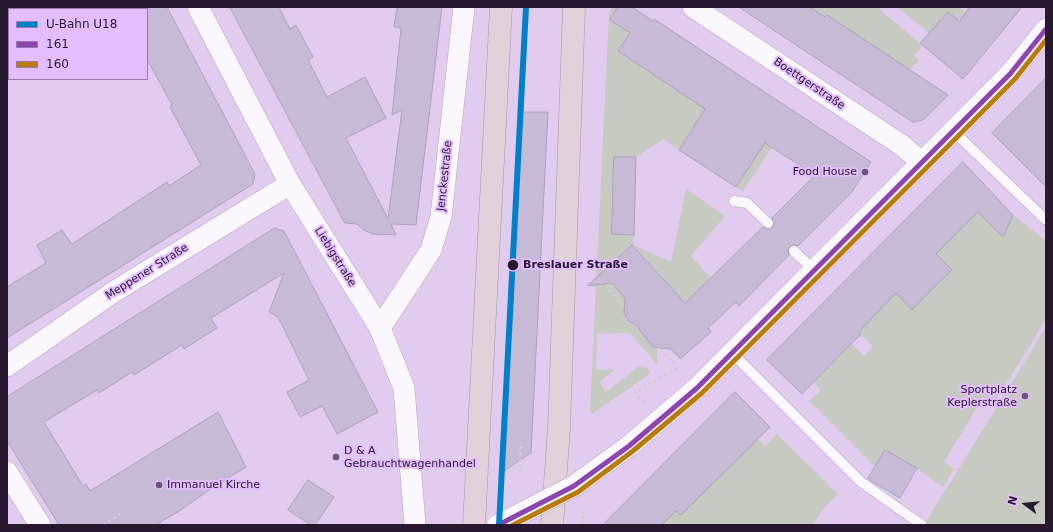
<!DOCTYPE html>
<meta charset="utf-8">
<style>
body{margin:0}
#map{position:relative;width:1053px;height:532px;overflow:hidden;background:#e1ccef;font-family:"DejaVu Sans",sans-serif}
canvas{display:block}
.frame{position:absolute;inset:0;border:8px solid #271830;pointer-events:none}
.legend{position:absolute;left:8px;top:8px;width:140px;height:72px;box-sizing:border-box;background:#e4bdfe;border:1px solid #987bac;margin:0;padding:5px 7px;list-style:none;font-size:12px;color:#271830}
.legend li{display:flex;align-items:center;gap:8px;height:20px}
.legend b{width:20px;border:1px solid #987bac}
.north{position:absolute;left:1005px;top:484px;width:40px;height:40px;-webkit-text-stroke:3px #e4bdfe;paint-order:stroke;rotate:286deg;font-size:11px;font-weight:700;line-height:16px;text-align:center;color:#271830}
.north::after{content:'';display:block;margin:auto;width:14px;height:18px;background:#271830;clip-path:polygon(50% 0,100% 100%,50% 72%,0 100%)}
</style>
<div id="map">
<canvas width="1053" height="532"></canvas>
<div class="frame"></div>
<ul class="legend">
<li><b style="height:5px;background:#0080c8"></b>U-Bahn U18</li>
<li><b style="height:5px;background:#8e44ad"></b>161</li>
<li><b style="height:5px;background:#b97b0e"></b>160</li>
</ul>
<div class="north">N</div>
</div>
<script>
const ctx = document.querySelector('canvas').getContext('2d');
ctx.lineJoin = 'round';
function fillPath(path, color) {
  ctx.fillStyle = color;
  ctx.fill(path, 'evenodd');
}
function trace(path, color, width, dash) {
  ctx.strokeStyle = color;
  ctx.lineWidth = width;
  ctx.lineCap = dash ? 'butt' : 'round';
  ctx.setLineDash(dash || []);
  ctx.stroke(path);
}
function drawText(font, color, halo, rows, align = 'center') {
  ctx.font = font + ' "DejaVu Sans",sans-serif';
  ctx.lineWidth = 4;
  ctx.setLineDash([]);
  ctx.textBaseline = 'middle';
  ctx.strokeStyle = halo;
  ctx.fillStyle = color;
  for (const [text, x, y, turn = 0] of rows) {
    ctx.save();
    ctx.translate(x, y);
    ctx.rotate((+turn || 0) * Math.PI / 180);
    ctx.textAlign = isNaN(turn) ? turn : align;
    if (halo) ctx.strokeText(text, 0, 0);
    ctx.fillText(text, 0, 0);
    ctx.restore();
  }
}
const green = new Path2D(`
 M613 7H618L610 20 630 33 618 51 700 105 775 143 743 191 736 187 748 168 691 131 679 150 663 139 636 157H614L612 234 634 235 633 245 671 262 686 189 725 216 691 256 712 279 685 303 633 245 602 273 628 301 626 317 647 337 653 347 657 349V364L630 333 597 334 596 369 615 370 599 382 606 392 638 367H646L651 373 592 414 590 411 609 12Z
 M809 7H877L923 46 914 55 919 61 910 69 874 48 876 47 866 40 865 42 827 15 824 19Z
 M897 7H958L966 12 958 21 948 12 929 33Z
 M989 190 999 201 988 222 1002 236 1013 215 1046 241V319L994 404 983 397 944 462 954 469 943 487 916 468 885 450 875 467 809 401 821 390 814 383 841 355 836 350 847 339 864 356 873 347 864 337H854L889 301 895 291 912 310 951 270 936 254 966 225 978 201Z
 M1046 327V525H924Z
 M777 434 838 494 824 508 813 525H662L676 511 681 515 758 439 765 446Z`);
const building = new Path2D(`
 M147 7H167L255 174 253 184 7 338V287L46 263 37 245 62 230 72 244 167 182 169 186 201 165 170 107 172 105 147 59Z
 M230 7H279L290 29 296 25 313 57 308 60 327 97 365 77 386 118 346 138 388 219 402 110 392 115 401 28 394 27 397 7H442L416 225 391 224 396 235 373 234 364 230 357 224 345 223Z
 M618 7H632L653 21 654 19 871 162 851 193 798 246 795 245 790 246 788 250 789 255 739 306 736 302 708 328 711 332 680 359 671 349 653 347 636 325 629 321 624 313 625 298 612 283 587 286 632 245 685 303 763 227 767 229 772 228 774 224 772 218 815 175 765 143 736 187 679 150 705 109 618 51 630 33 610 20Z
 M739 7H809L825 17 827 15 948 95 923 120 913 122Z
 M970 7H1022L963 79 920 43 948 12 959 21Z
 M1046 78V187L992 133Z
 M521 112H548L531 453 502 472Z
 M614 157H636L634 235 612 234Z
 M963 162 1013 215 1003 237 978 212 936 254 952 270 933 288 912 310 896 293 859 332 861 334 802 394 767 360Z
 M275 228 284 231 378 412 337 434 322 406 300 417 287 392 309 380 278 317 269 312 284 273 211 318 217 328 184 349 182 345 134 375 132 372 99 393 97 390 44 422 83 486 86 484 90 491 218 412 246 467 209 490 178 512 155 525H59L7 441V397Z
 M735 392 770 427 681 515 676 511 662 525H603Z
 M885 450 917 468 900 498 868 479Z
 M308 480 334 497 315 525H311L288 510Z`);
const path = new Path2D(`
 M1028 179 1033 174
 M587 287H607L625 308
 M661 349 678 368
 M644 403 635 392 678 368
 M520 473 521 442
 M103 525 120 514
 M583 525 584 508`);
const lane = new Path2D(`
 M953 131 1046 220
 M734 201 747 203 768 223
 M794 251 814 270
 M732 353 861 482 922 525`);
const street = new Path2D(`
 M198 7 290 184 380 328 404 388 415 525
 M693 7 903 146 922 163
 M380 328 431 250 441 217 464 7
 M7 366 115 291 290 184
 M7 472 40 525
 M574 486 629 446 697 388 1010 74 1046 29`);
const highway = new Path2D(`
 M474 525 501 7
 M552 525 559 428 574 7`);
const streetBridge = new Path2D(`
 M498 525 574 486`);
const bus1 = new Path2D(`
 M498 525 574 486 629 446 697 388 1010 74 1046 29`);
const bus2 = new Path2D(`
 M513 525 578 492 633 451 702 393 1015 79 1046 40`);
const metro1 = new Path2D(`
 M499 525 526 7`);
const markers = [
 [865,172,4,"#685773"],
 [513,265,6,"#271830"],
 [1025,396,4,"#685773"],
 [336,457,4,"#685773"],
 [159,485,4,"#685773"]
];
const streetNames = [
 ["Boettgerstraße",809,84,34],
 ["Jenckestraße",445,176,-84],
 ["Liebigstraße",335,257,58],
 ["Meppener Straße",147,272,-32]
];
const poiNames = [
 ["Food House",857,172],
 ["Sportplatz",1017,390],
 ["Keplerstraße",1017,403],
 ["D & A",344,451,"left"],
 ["Gebrauchtwagenhandel",344,464,"left"],
 ["Immanuel Kirche",167,485,"left"]
];
const stopNames = [
 ["Breslauer Straße",523,265]
];
fillPath(green, '#c6cac1');
fillPath(building, '#c6bad7');
trace(building, '#aca1bc', 1);
trace(lane, '#b5a4c0', 11);
trace(street, '#b5a4c0', 22);
trace(highway, '#ac94a8', 23);
trace(path, '#d2cbd6', 2.5, [3, 3]);
trace(lane, '#faf7fd', 10);
trace(street, '#faf7fd', 21);
trace(highway, '#e1d1d8', 22);
trace(streetBridge, '#b5a4c0', 22, []);
trace(streetBridge, '#faf7fd', 21);
trace(bus1, '#8e44ad', 5);
trace(bus2, '#b97b0e', 5);
trace(metro1, '#0080c8', 6);
for (const [x, y, r, color] of markers) {
  const dot = new Path2D();
  dot.arc(x, y, r, 0, 2 * Math.PI);
  ctx.fillStyle = color;
  ctx.fill(dot);
  trace(dot, '#e4bdfe', 1.5);
}
drawText('11px', '#271830', '#e4bdfe', streetNames);
drawText('11px', '#271830', '#e4bdfe', poiNames, 'right');
drawText('bold 11px', '#271830', '#e4bdfe', stopNames, 'left');
</script>
